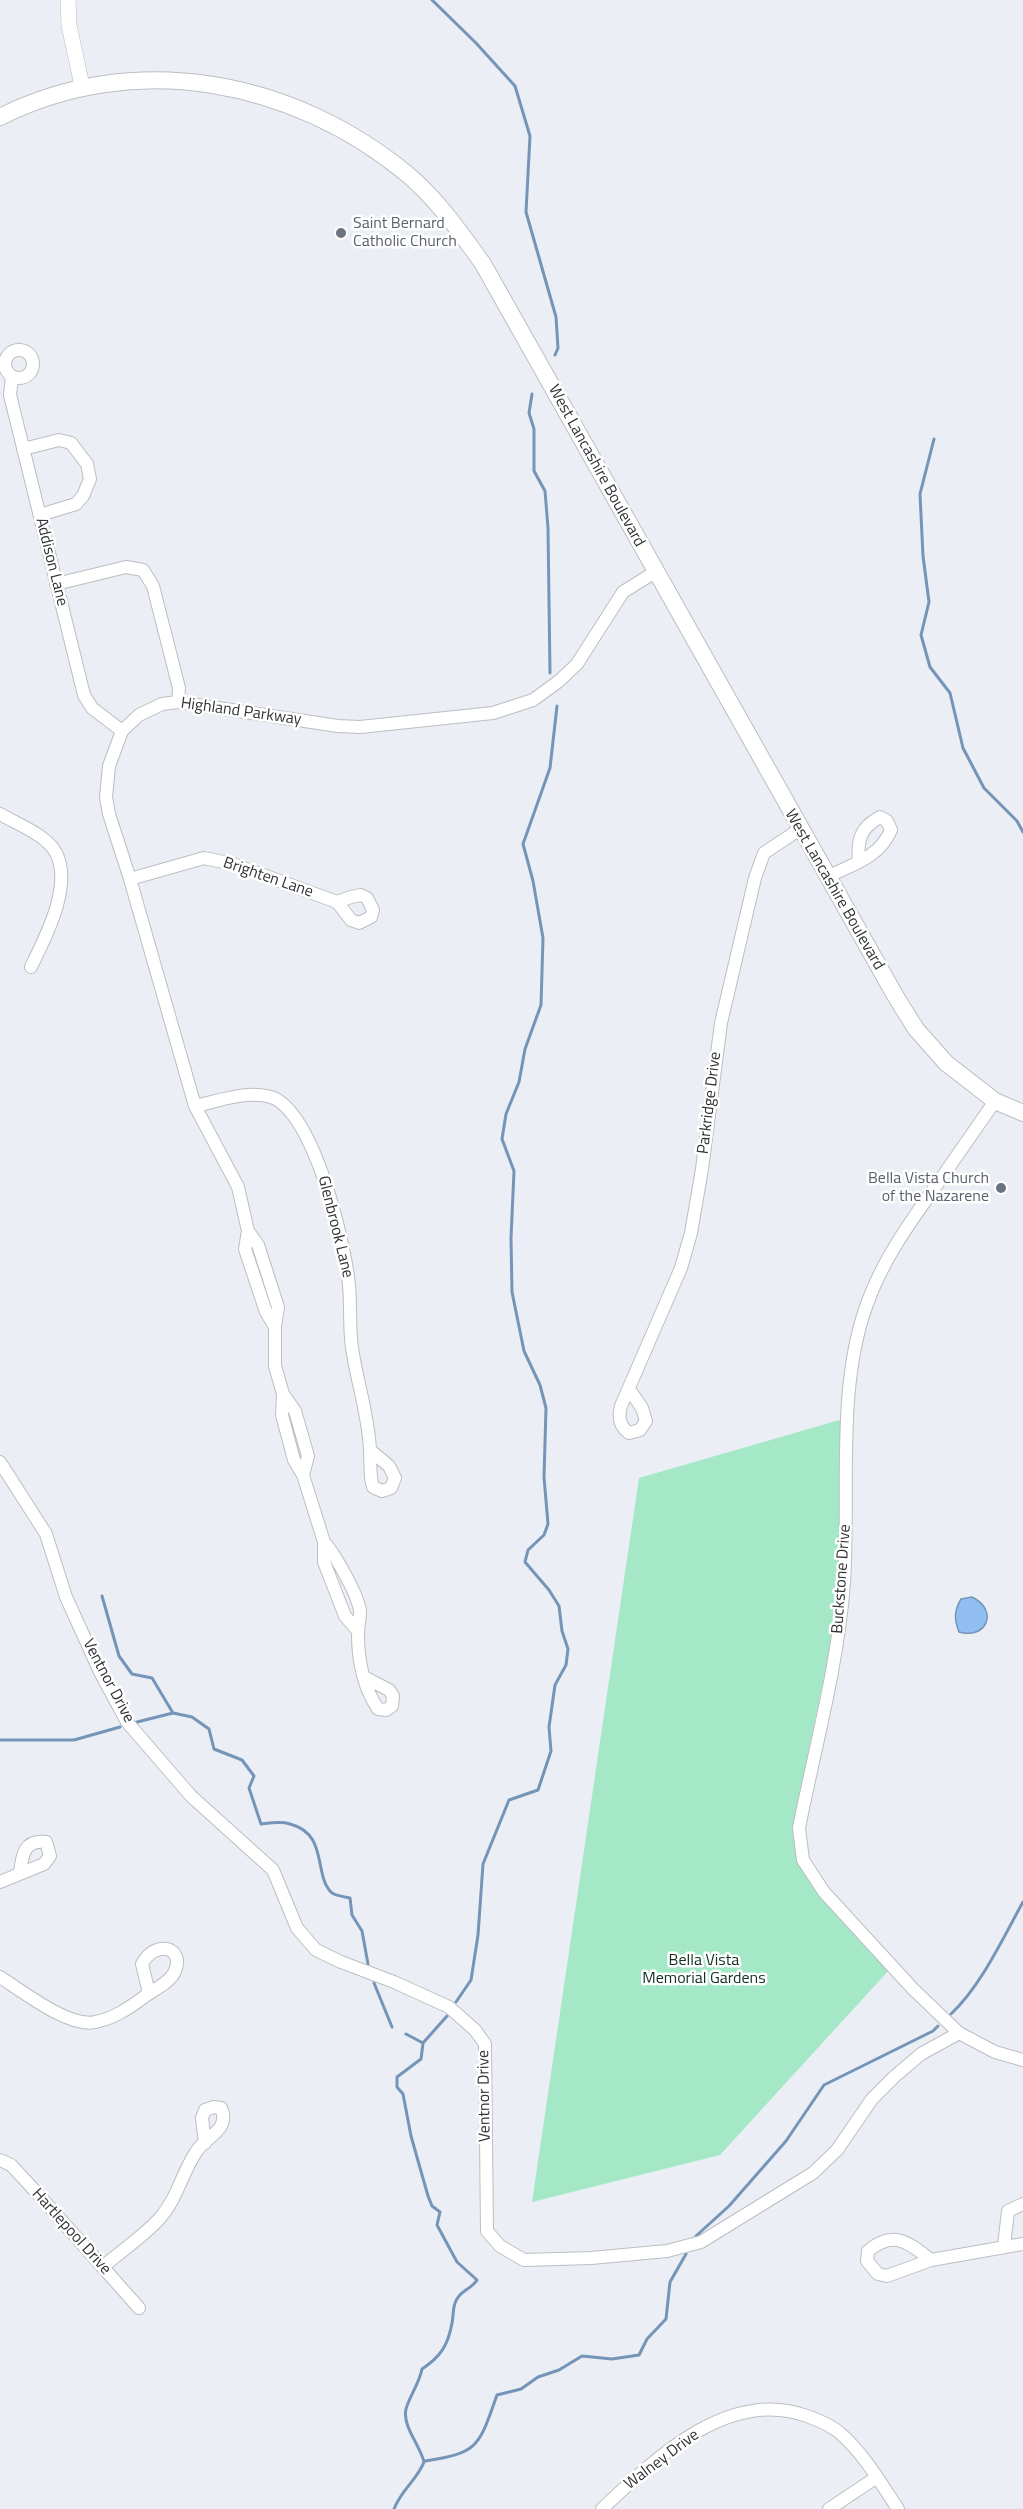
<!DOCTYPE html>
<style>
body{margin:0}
canvas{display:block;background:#ebeef4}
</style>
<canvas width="1023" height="2509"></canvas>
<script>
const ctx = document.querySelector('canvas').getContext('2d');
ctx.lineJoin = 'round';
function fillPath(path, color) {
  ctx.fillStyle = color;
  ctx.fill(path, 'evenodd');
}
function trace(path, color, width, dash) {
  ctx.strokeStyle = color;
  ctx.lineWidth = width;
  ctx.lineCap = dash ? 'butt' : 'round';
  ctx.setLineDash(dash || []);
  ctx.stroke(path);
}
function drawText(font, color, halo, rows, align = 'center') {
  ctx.font = font + ' "Titillium Web",sans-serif';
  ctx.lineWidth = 5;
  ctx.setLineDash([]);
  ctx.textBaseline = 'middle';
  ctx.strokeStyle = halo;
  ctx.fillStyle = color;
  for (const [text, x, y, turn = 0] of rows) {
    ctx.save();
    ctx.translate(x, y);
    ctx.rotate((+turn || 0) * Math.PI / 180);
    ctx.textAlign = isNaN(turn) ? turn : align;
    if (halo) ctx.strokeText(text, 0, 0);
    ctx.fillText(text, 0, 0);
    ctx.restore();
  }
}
const green = new Path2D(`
 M843 1419 839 1591 833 1636 811 1739 795 1834 796 1850 890 1969 720 2155 532 2202 639 1478Z`);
const water = new Path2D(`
 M972 1597C999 1610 987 1640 959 1632 954 1619 954 1611 961 1599Z`);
const stream = new Path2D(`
 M432 0 476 43 515 86 530 136 526 212 556 317 558 348 555 355
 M532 394 529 413 534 429V471L545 491 548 528 550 673
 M934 439 920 494 923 556 929 602 921 635 930 667 950 693 963 748 984 788 1017 821 1023 832
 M102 1596 119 1656 132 1674 152 1678 173 1713 192 1717 209 1729 214 1749 242 1760 254 1776 249 1788 261 1824C270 1823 281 1821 290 1824 329 1834 313 1876 332 1893 337 1896 345 1897 350 1898L352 1915 362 1931 368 1964
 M137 1722 173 1713
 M0 1740H74L120 1727
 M374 1983 392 2027
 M456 2002 471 1980 478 1935 483 1864 509 1800 538 1790 551 1751 549 1727 555 1685 566 1665 568 1649 562 1631 559 1606 549 1590 525 1562 528 1550 544 1535 548 1524 544 1477 546 1408 540 1385 524 1351 512 1292 511 1238 514 1171 502 1139 506 1114 519 1082 525 1049 541 1005 543 938 533 881 523 844 550 768 557 706
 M951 2014C981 1986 1003 1938 1023 1902
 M406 2034 423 2043
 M696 2236 729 2206 786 2141 824 2085 933 2031 938 2026
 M425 2461C480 2453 479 2445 497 2395L521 2389 538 2377 559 2370 582 2356 612 2359 639 2355 647 2339 666 2319 670 2282 686 2254
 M394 2509C401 2490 417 2480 424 2462 420 2445 402 2426 406 2409 410 2395 419 2384 422 2369 440 2357 448 2346 452 2323 454 2314 452 2304 459 2296 465 2289 472 2288 477 2280L457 2262 437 2225 440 2212 432 2206 428 2196 411 2136 403 2094 397 2087V2077L421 2059 423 2043 447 2016`);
const minor = new Path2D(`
 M5 364a14 14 0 1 1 28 0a14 14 0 1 1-28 0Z
 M12 376 10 395 84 695 92 708 122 731
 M23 449 59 440 71 443 87 464 90 479 83 496 76 504 40 515
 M56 584 126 567 143 570 153 586 179 688 178 702
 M0 814C17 824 47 835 56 853 73 886 45 938 31 967
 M827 877C853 864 879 858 891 830L887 821 880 817C860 828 857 840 859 862
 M130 879 204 858 233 864 337 902 351 920 359 923 371 917 373 910 367 898 361 895 351 897 337 902
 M195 1106C218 1101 248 1090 271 1097 314 1111 345 1244 349 1285 351 1306 349 1327 352 1348 357 1382 369 1417 370 1451 371 1464 369 1474 373 1487L382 1491 391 1488 395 1478 389 1466 371 1451
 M248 1231 258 1245 278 1307 275 1327V1366L283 1394 282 1415 294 1460 303 1475 324 1542V1562L345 1616 358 1631
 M275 1327 266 1312 245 1249 248 1231 238 1187 195 1106 130 879 109 814 106 797 109 766 122 731 139 715 162 704 178 702 338 726 360 727 493 713 533 700 559 681 577 664 623 592 655 572
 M629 1389 642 1408 646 1421 640 1430 629 1433C619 1426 618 1417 621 1406L681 1268 691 1233 702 1169 721 1023 755 878 764 853 800 829
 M283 1394 295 1411 308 1456 303 1475
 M0 1462 46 1534 66 1597 101 1674 127 1722 191 1796 273 1870 297 1928 316 1950 341 1962 394 1982 449 2007 475 2030 485 2044 487 2231 500 2246 524 2260 591 2258 667 2251 701 2242 813 2173 837 2150 872 2099 894 2077 921 2054 959 2033 995 2052 1023 2060
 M324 1542C335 1554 358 1595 360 1611 360 1619 358 1627 358 1634 358 1660 364 1688 378 1709L386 1710 392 1706 393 1696 389 1690 364 1677
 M0 1882 44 1864 50 1856 46 1842C24 1839 22 1855 20 1873
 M0 1977C22 1991 69 2028 95 2022 113 2019 129 2008 144 1997 153 1990 171 1982 175 1971 185 1947 155 1939 142 1964L149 1993
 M959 2033 913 1989 824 1892 803 1860 799 1828C815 1747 838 1665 844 1583 850 1493 836 1388 867 1304 883 1259 911 1221 938 1183 957 1156 976 1128 995 1101
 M0 2160 11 2165 37 2193 139 2308
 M1004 2246 1008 2211 1023 2204
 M931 2260C909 2243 894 2229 868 2251L867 2261 878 2274 887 2276 931 2260 1023 2244
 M103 2267C121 2251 144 2236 160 2218 177 2199 182 2173 196 2152 206 2136 231 2130 221 2108L214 2107 205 2110 202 2118 205 2143
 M602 2509C655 2459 728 2387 807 2416 818 2420 831 2425 840 2433 864 2454 880 2482 898 2509
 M829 2509 877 2477`);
const tertiary = new Path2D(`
 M68 0 69 25 82 86`);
const secondary = new Path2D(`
 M0 117C135 49 293 80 407 174 437 199 460 232 483 264L896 997 916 1029 946 1063 995 1101 1023 1113`);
const markers = [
 [341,233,6,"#6b7280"],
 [1001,1188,6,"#6b7280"]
];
const worshipNames = [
 ["Saint Bernard",353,224],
 ["Catholic Church",353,242],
 ["Bella Vista Church",989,1179,"right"],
 ["of the Nazarene",989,1197,"right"]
];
const streetNames = [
 ["West Lancashire Boulevard",596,466,61],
 ["Addison Lane",51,562,76],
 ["Highland Parkway",241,712,8],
 ["Brighten Lane",268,878,19],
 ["West Lancashire Boulevard",834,890,60],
 ["Parkridge Drive",710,1103,-83],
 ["Glenbrook Lane",335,1227,76],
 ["Buckstone Drive",842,1579,-86],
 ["Ventnor Drive",108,1681,62],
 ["Ventnor Drive",485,2096,-91],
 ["Hartlepool Drive",71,2232,48],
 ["Walney Drive",662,2460,-37]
];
const parkNames = [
 ["Bella Vista",704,1961],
 ["Memorial Gardens",704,1979]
];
fillPath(green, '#a5e8c7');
fillPath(water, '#92bff1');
trace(water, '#7595b8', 1.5);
trace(stream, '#7595b8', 3);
trace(minor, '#bbbec3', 14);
trace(tertiary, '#bbbec3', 16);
trace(secondary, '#bbbec3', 18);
trace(minor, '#fff', 12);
trace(tertiary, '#fff', 15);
trace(secondary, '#fff', 16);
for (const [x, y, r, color] of markers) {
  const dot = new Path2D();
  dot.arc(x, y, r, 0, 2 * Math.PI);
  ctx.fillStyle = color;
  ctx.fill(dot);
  trace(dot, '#fff', 2);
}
drawText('16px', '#5b616d', '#fff', worshipNames, 'left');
drawText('16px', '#303234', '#fff', streetNames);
drawText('16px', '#113123', '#fff', parkNames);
</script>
